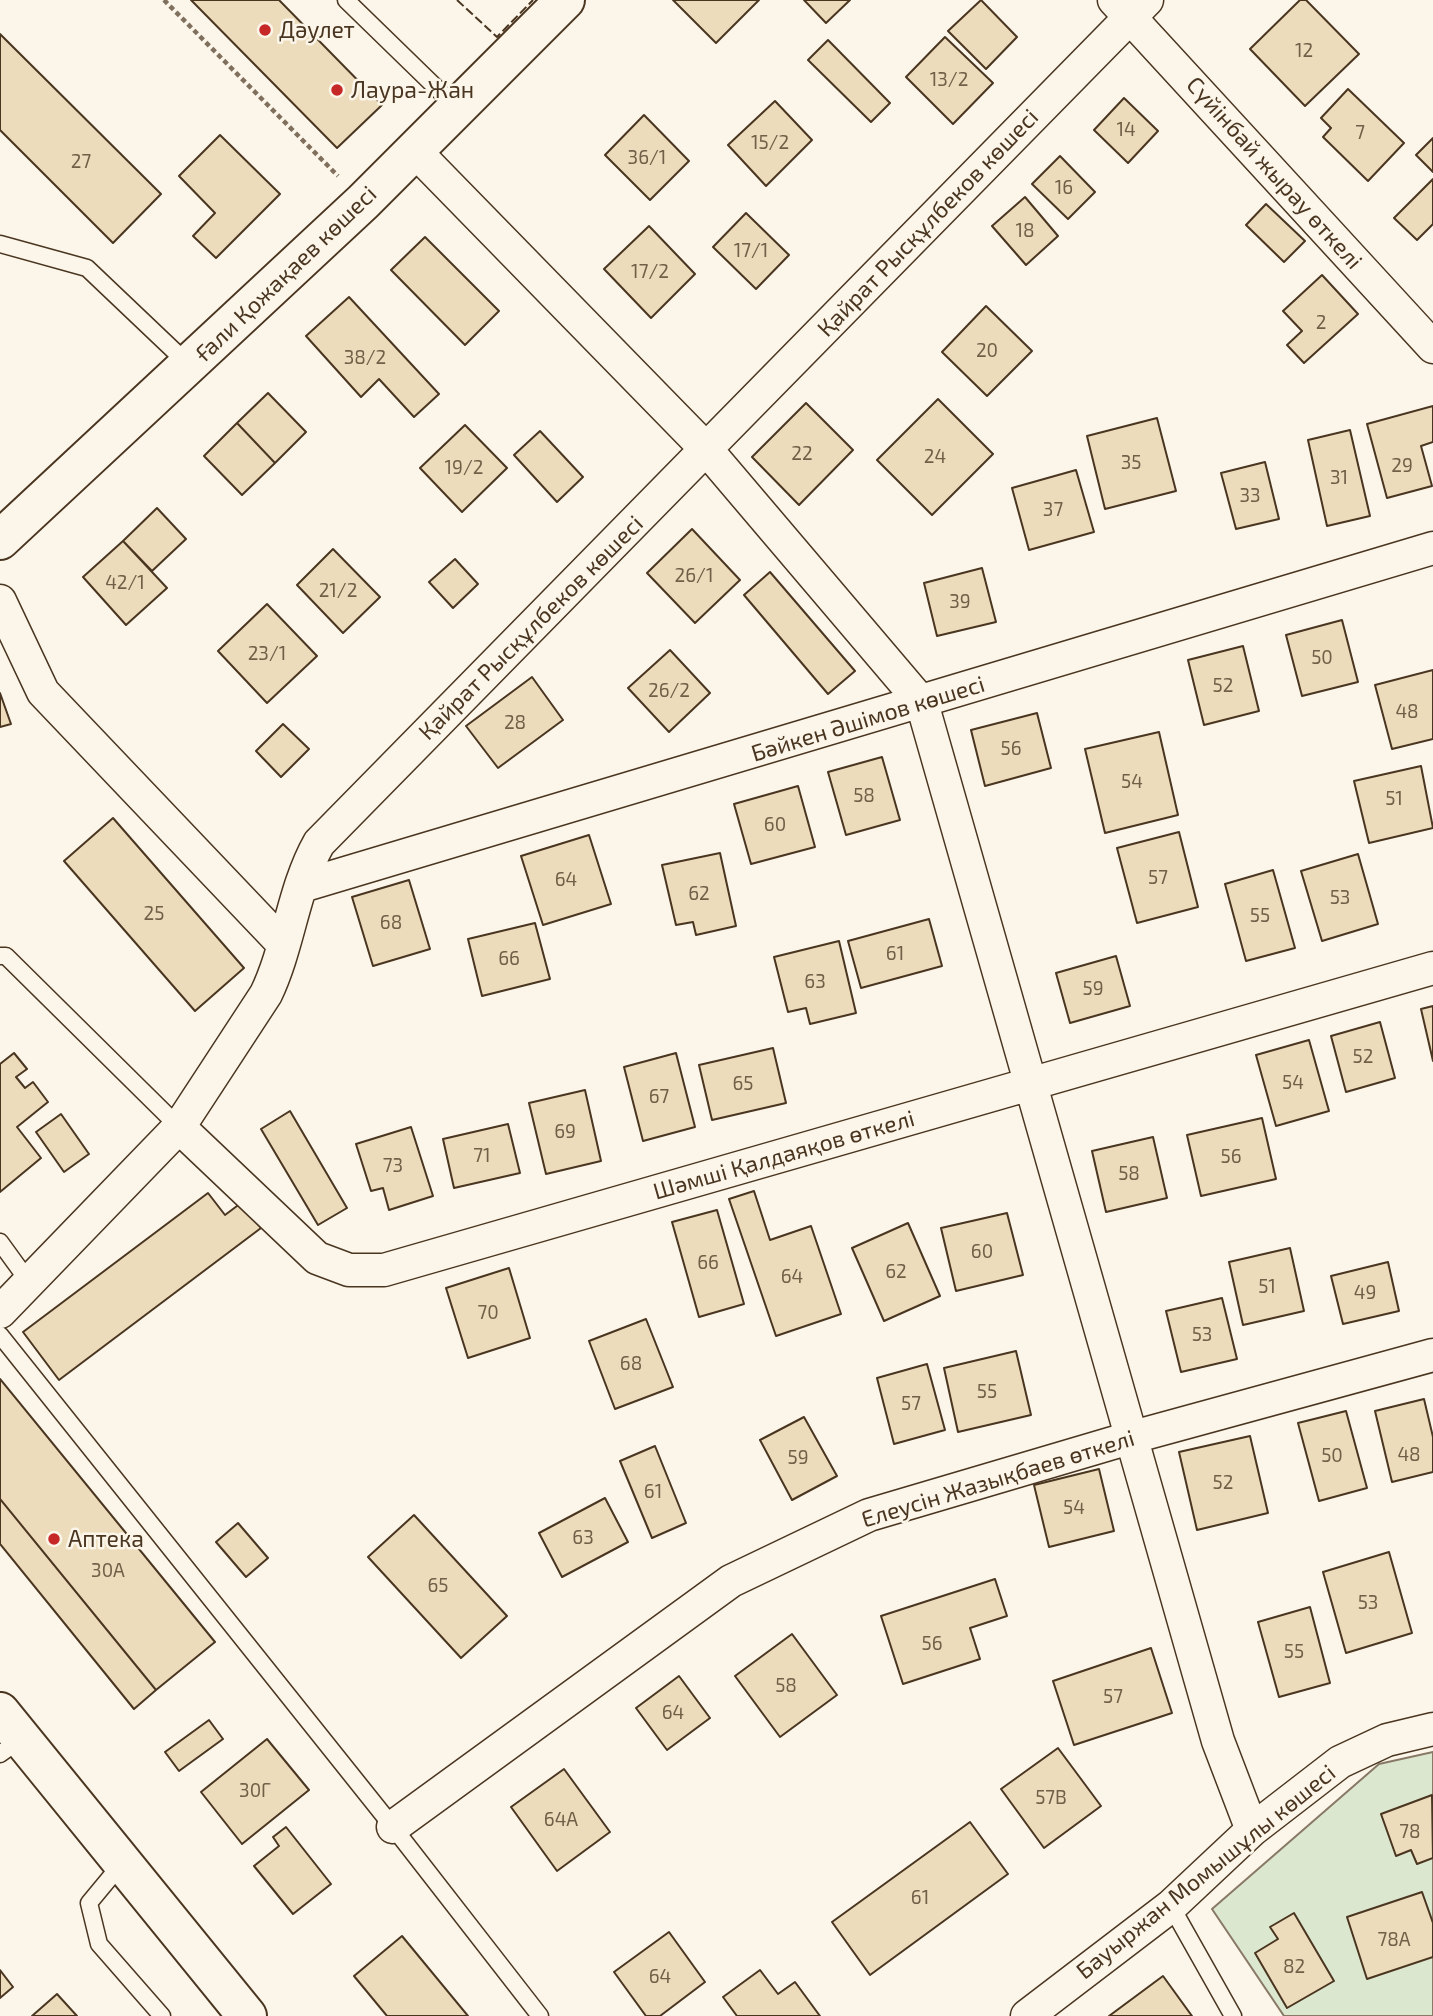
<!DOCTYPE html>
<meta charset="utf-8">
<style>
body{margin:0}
canvas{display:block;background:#fbf6e9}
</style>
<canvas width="1433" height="2016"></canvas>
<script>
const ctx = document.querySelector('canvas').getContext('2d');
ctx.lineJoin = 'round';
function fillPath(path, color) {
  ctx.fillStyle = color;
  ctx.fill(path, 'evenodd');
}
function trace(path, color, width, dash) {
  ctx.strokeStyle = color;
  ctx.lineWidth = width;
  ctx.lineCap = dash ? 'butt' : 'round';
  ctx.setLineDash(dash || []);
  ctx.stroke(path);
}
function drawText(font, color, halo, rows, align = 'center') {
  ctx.font = font + ' "Exo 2",sans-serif';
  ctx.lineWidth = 5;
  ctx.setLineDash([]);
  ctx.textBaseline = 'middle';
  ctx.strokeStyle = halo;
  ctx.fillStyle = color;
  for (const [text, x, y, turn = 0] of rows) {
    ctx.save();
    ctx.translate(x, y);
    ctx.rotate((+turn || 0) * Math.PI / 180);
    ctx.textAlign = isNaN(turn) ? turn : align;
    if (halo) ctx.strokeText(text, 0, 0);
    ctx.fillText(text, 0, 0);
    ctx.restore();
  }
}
const green = new Path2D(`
 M1433 1752V2016H1284L1212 1909 1379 1764Z`);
const building = new Path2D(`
 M191 0H279L382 105 337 148Z
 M673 0H759L716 43Z
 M804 0H850L826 23Z
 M981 0 1017 37 986 69 948 31Z
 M1300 0H1306L1359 54 1305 106 1250 49Z
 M0 34 161 194 113 243 0 130Z
 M945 37 993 83 953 124 906 77Z
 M828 40 890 103 871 122 808 60Z
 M1348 89 1404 143 1368 181 1323 137 1331 128 1321 118Z
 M1124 98 1158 131 1128 163 1094 130Z
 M775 101 812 140 766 186 728 145Z
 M644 115 689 161 650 200 605 155Z
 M220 135 280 194 216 258 193 236 215 213 179 176Z
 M1433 138V172L1416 155Z
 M1060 156 1095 192 1068 219 1032 184Z
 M1433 179V224L1417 240 1394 218Z
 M1025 197 1058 236 1026 265 992 226Z
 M1266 204 1305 241 1284 262 1246 225Z
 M746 213 789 255 756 289 713 247Z
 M649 226 695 274 651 318 604 269Z
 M425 237 499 311 465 345 391 270Z
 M1322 275 1358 314 1304 363 1287 345 1302 331 1283 311Z
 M349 297 439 394 414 417 379 379 361 397 306 336Z
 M986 306 1032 351 987 396 942 352Z
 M268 393 306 432 275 463 237 423Z
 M938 399 993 454 932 515 877 460Z
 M806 403 853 450 799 505 752 457Z
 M1433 406V442L1421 446 1432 486 1387 498 1367 424Z
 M1157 418 1176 491 1105 509 1087 436Z
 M237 423 275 463 242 495 204 456Z
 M465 425 507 468 462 512 420 468Z
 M1350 430 1370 516 1327 526 1308 440Z
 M540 431 583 477 557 502 514 455Z
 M1265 462 1279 519 1236 529 1221 473Z
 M1076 470 1094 532 1029 550 1012 488Z
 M157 508 186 539 152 571 123 541Z
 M692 529 740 580 695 623 647 573Z
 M123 541 167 588 126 625 83 577Z
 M333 549 380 597 343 633 297 585Z
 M455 559 478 584 453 608 429 582Z
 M982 568 996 622 937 636 924 583Z
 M770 572 855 671 828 694 744 595Z
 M267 604 317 656 267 703 218 651Z
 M1342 620 1358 682 1302 696 1286 635Z
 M1243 646 1259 711 1204 725 1188 660Z
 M670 650 710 693 669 732 628 688Z
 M1433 670V739L1392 749 1375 685Z
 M532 677 563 720 498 768 466 726Z
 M0 693 11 724 0 727Z
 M1037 713 1051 768 985 786 971 730Z
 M283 724 309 749 281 777 256 751Z
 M1159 732 1178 815 1105 833 1085 749Z
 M882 757 900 820 846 835 828 772Z
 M1421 766 1433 828 1369 843 1354 781Z
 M798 786 815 847 751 864 734 804Z
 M113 818 244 968 195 1011 64 861Z
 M1179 832 1198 907 1137 923 1117 848Z
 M589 835 611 904 543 925 521 856Z
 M720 853 736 926 696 935 693 922 676 925 662 865Z
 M1358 854 1378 924 1322 941 1301 871Z
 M1273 870 1295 948 1246 961 1225 884Z
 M409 880 430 949 373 966 352 897Z
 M929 919 942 966 861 988 848 941Z
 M535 923 550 979 482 996 468 939Z
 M839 941 856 1013 810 1024 806 1008 788 1012 774 957Z
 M1116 956 1130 1006 1070 1023 1056 973Z
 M1433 1006V1061L1421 1009Z
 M1380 1022 1395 1078 1346 1092 1331 1036Z
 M1309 1040 1329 1111 1276 1126 1256 1055Z
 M773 1048 786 1103 712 1120 699 1065Z
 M14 1053 27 1069 16 1077 25 1088 33 1082 48 1102 17 1127 41 1158 0 1192V1064Z
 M676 1053 695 1127 643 1141 624 1067Z
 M585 1090 601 1161 546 1174 529 1103Z
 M290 1111 347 1208 318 1225 261 1129Z
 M61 1114 89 1154 64 1172 36 1132Z
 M1262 1118 1276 1179 1201 1196 1187 1135Z
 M508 1124 520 1173 454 1188 443 1139Z
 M411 1127 433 1196 389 1210 383 1188 371 1191 356 1144Z
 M1153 1137 1167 1198 1106 1212 1092 1151Z
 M754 1191 770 1240 811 1226 841 1314 776 1336 729 1199Z
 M208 1193 225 1215 241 1203 261 1228 59 1380 23 1332Z
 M717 1210 744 1304 699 1317 672 1222Z
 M1007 1213 1023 1275 956 1291 941 1228Z
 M908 1223 940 1296 884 1321 852 1248Z
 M1290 1248 1304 1311 1243 1325 1229 1262Z
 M1388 1262 1399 1311 1343 1324 1331 1276Z
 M509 1268 530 1338 468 1358 446 1288Z
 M1222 1298 1237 1359 1181 1372 1166 1311Z
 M646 1319 673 1387 615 1409 589 1341Z
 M1016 1351 1031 1415 958 1432 944 1368Z
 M927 1364 945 1430 894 1444 877 1378Z
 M0 1379 215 1642 156 1690 0 1499Z
 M1424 1399 1433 1437V1472L1392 1482 1375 1411Z
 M1346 1411 1367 1488 1319 1501 1298 1423Z
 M804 1417 837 1476 792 1500 760 1440Z
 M1250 1436 1268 1513 1197 1530 1179 1452Z
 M655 1446 686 1523 652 1538 620 1461Z
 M1099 1469 1114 1531 1049 1547 1034 1485Z
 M605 1498 628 1542 562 1577 539 1533Z
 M0 1499 156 1690 134 1709 0 1544Z
 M414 1515 507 1616 461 1658 368 1557Z
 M238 1523 268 1558 246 1577 216 1542Z
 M1389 1552 1412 1633 1346 1653 1323 1572Z
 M995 1579 1007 1616 970 1628 980 1659 903 1684 881 1616Z
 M1310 1607 1330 1683 1279 1697 1258 1622Z
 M792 1634 837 1695 780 1737 735 1676Z
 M1151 1648 1172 1713 1074 1745 1053 1681Z
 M679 1676 710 1718 667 1750 636 1708Z
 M209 1720 223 1739 179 1771 165 1752Z
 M267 1739 309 1790 242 1844 201 1792Z
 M1058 1748 1101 1806 1044 1848 1001 1789Z
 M564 1769 610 1832 557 1871 511 1807Z
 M1432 1795 1433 1858 1417 1864 1411 1850 1396 1856 1381 1814Z
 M970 1822 1008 1874 870 1975 832 1922Z
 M286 1827 331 1884 293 1914 254 1866 279 1846 273 1837Z
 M1422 1892 1433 1923V1957L1367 1979 1347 1917Z
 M1294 1913 1334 1981 1287 2008 1255 1953 1278 1939 1270 1927Z
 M669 1932 705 1982 660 2016H646L614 1972Z
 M402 1936 468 2016H387L354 1976Z
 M0 1970 13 1987 0 1998Z
 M760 1970 778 1994 795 1982 820 2016H737L723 1997Z
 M1163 1976 1192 2016H1109Z
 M57 1994 77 2016H32Z`);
const path = new Path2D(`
 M164 0 338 176`);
const lane = new Path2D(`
 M346 0 456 107
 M0 244 87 268 188 364
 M0 956H6L179 1127
 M0 1242 29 1282
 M0 1335 393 1827 540 2016
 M0 1754 21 1739
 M123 1862 89 1903 99 1944 162 2016
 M1171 1906 1233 2016`);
const street = new Path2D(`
 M1114 0 1433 347
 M413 149 707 450 922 703 1218 1741 1252 1830
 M0 601 43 692 283 944
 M302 886 1433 548
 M179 1127 317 1258 349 1270H384L1433 968
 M0 1312 179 1127 266 994C289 946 293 889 319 843L1147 0
 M393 1827 731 1581 869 1515 1133 1437 1433 1355
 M1027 2016 1171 1906 1252 1830 1340 1762 1387 1740 1433 1729`);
const secondary = new Path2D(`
 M0 540 363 202 565 0`);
const primary = new Path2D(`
 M0 1712 247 2016`);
const fence = new Path2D(`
 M457 0 497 37 533 0`);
const markers = [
 [265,30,7,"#c62828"],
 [337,90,7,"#c62828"],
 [54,1539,7,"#c62828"]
];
const numberNames = [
 ["12",1304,51],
 ["13/2",949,80],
 ["14",1126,130],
 ["7",1360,133],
 ["15/2",770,143],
 ["36/1",647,158],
 ["27",81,162],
 ["16",1064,188],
 ["18",1025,231],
 ["17/1",751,251],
 ["17/2",650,272],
 ["2",1321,323],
 ["20",987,351],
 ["38/2",365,358],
 ["22",802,454],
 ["24",935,457],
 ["35",1131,463],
 ["29",1402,466],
 ["19/2",464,468],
 ["31",1339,478],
 ["33",1250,496],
 ["37",1053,510],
 ["26/1",694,576],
 ["42/1",125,583],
 ["21/2",338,591],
 ["39",960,602],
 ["23/1",267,654],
 ["50",1322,658],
 ["52",1223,686],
 ["26/2",669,691],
 ["48",1407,712],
 ["28",515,723],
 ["56",1011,749],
 ["54",1132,782],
 ["58",864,796],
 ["51",1394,799],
 ["60",775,825],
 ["57",1158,878],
 ["64",566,880],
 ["62",699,894],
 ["53",1340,898],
 ["25",154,914],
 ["55",1260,916],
 ["68",391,923],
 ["61",895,954],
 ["66",509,959],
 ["63",815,982],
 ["59",1093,989],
 ["52",1363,1057],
 ["54",1293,1083],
 ["65",743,1084],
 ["67",659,1097],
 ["69",565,1132],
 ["71",482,1156],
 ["56",1231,1157],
 ["73",393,1166],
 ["58",1129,1174],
 ["60",982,1252],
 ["66",708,1263],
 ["62",896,1272],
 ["64",792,1277],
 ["51",1267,1287],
 ["49",1365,1293],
 ["70",488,1313],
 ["53",1202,1335],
 ["68",631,1364],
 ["55",987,1392],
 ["57",911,1404],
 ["48",1409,1455],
 ["50",1332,1456],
 ["59",798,1458],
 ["52",1223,1483],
 ["61",653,1492],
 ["54",1074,1508],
 ["63",583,1538],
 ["30А",108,1571],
 ["65",438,1586],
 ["53",1368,1603],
 ["56",932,1644],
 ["55",1294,1652],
 ["58",786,1686],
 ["57",1113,1697],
 ["64",673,1713],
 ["30Г",255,1791],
 ["57В",1051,1798],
 ["64А",561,1820],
 ["78",1410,1832],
 ["61",920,1898],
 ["78А",1394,1940],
 ["82",1294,1967],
 ["64",660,1977]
];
const poiNames = [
 ["Дәулет",279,30],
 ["Лаура-Жан",351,90],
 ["Аптека",68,1539]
];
const streetNames = [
 ["Сүйінбай жырау өткелі",1274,173,48],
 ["Қайрат Рысқұлбеков көшесі",928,223,-46],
 ["Ғали Қожақаев көшесі",286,274,-44],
 ["Қайрат Рысқұлбеков көшесі",531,628,-45],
 ["Бәйкен Әшімов көшесі",868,719,-17],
 ["Шәмші Қалдаяқов өткелі",784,1155,-16],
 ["Елеусін Жазықбаев өткелі",998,1479,-17],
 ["Бауыржан Момышұлы көшесі",1206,1872,-39]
];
fillPath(green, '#dce7d0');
trace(green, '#887966', 2);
fillPath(building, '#ecdcbc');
trace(building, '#4a3520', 2);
trace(lane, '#4a3520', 19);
trace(street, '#4a3520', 35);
trace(secondary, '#4a3520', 42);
trace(primary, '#4a3520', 42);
trace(path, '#7f6f5c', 4.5, [5, 3.5]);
trace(lane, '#fbf6e9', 16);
trace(street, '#fbf6e9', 32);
trace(secondary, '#fbf6e9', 38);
trace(primary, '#fbf6e9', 38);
trace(fence, '#4a3520', 2, [9, 3.5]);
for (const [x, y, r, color] of markers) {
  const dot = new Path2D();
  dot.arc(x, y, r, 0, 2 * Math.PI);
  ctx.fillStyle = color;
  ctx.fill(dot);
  trace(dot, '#fbf6e9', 2.5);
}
drawText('19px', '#725f47', null, numberNames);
drawText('23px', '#4a3520', '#fbf6e9', poiNames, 'left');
drawText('23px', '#4a3520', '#fbf6e9', streetNames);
</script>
